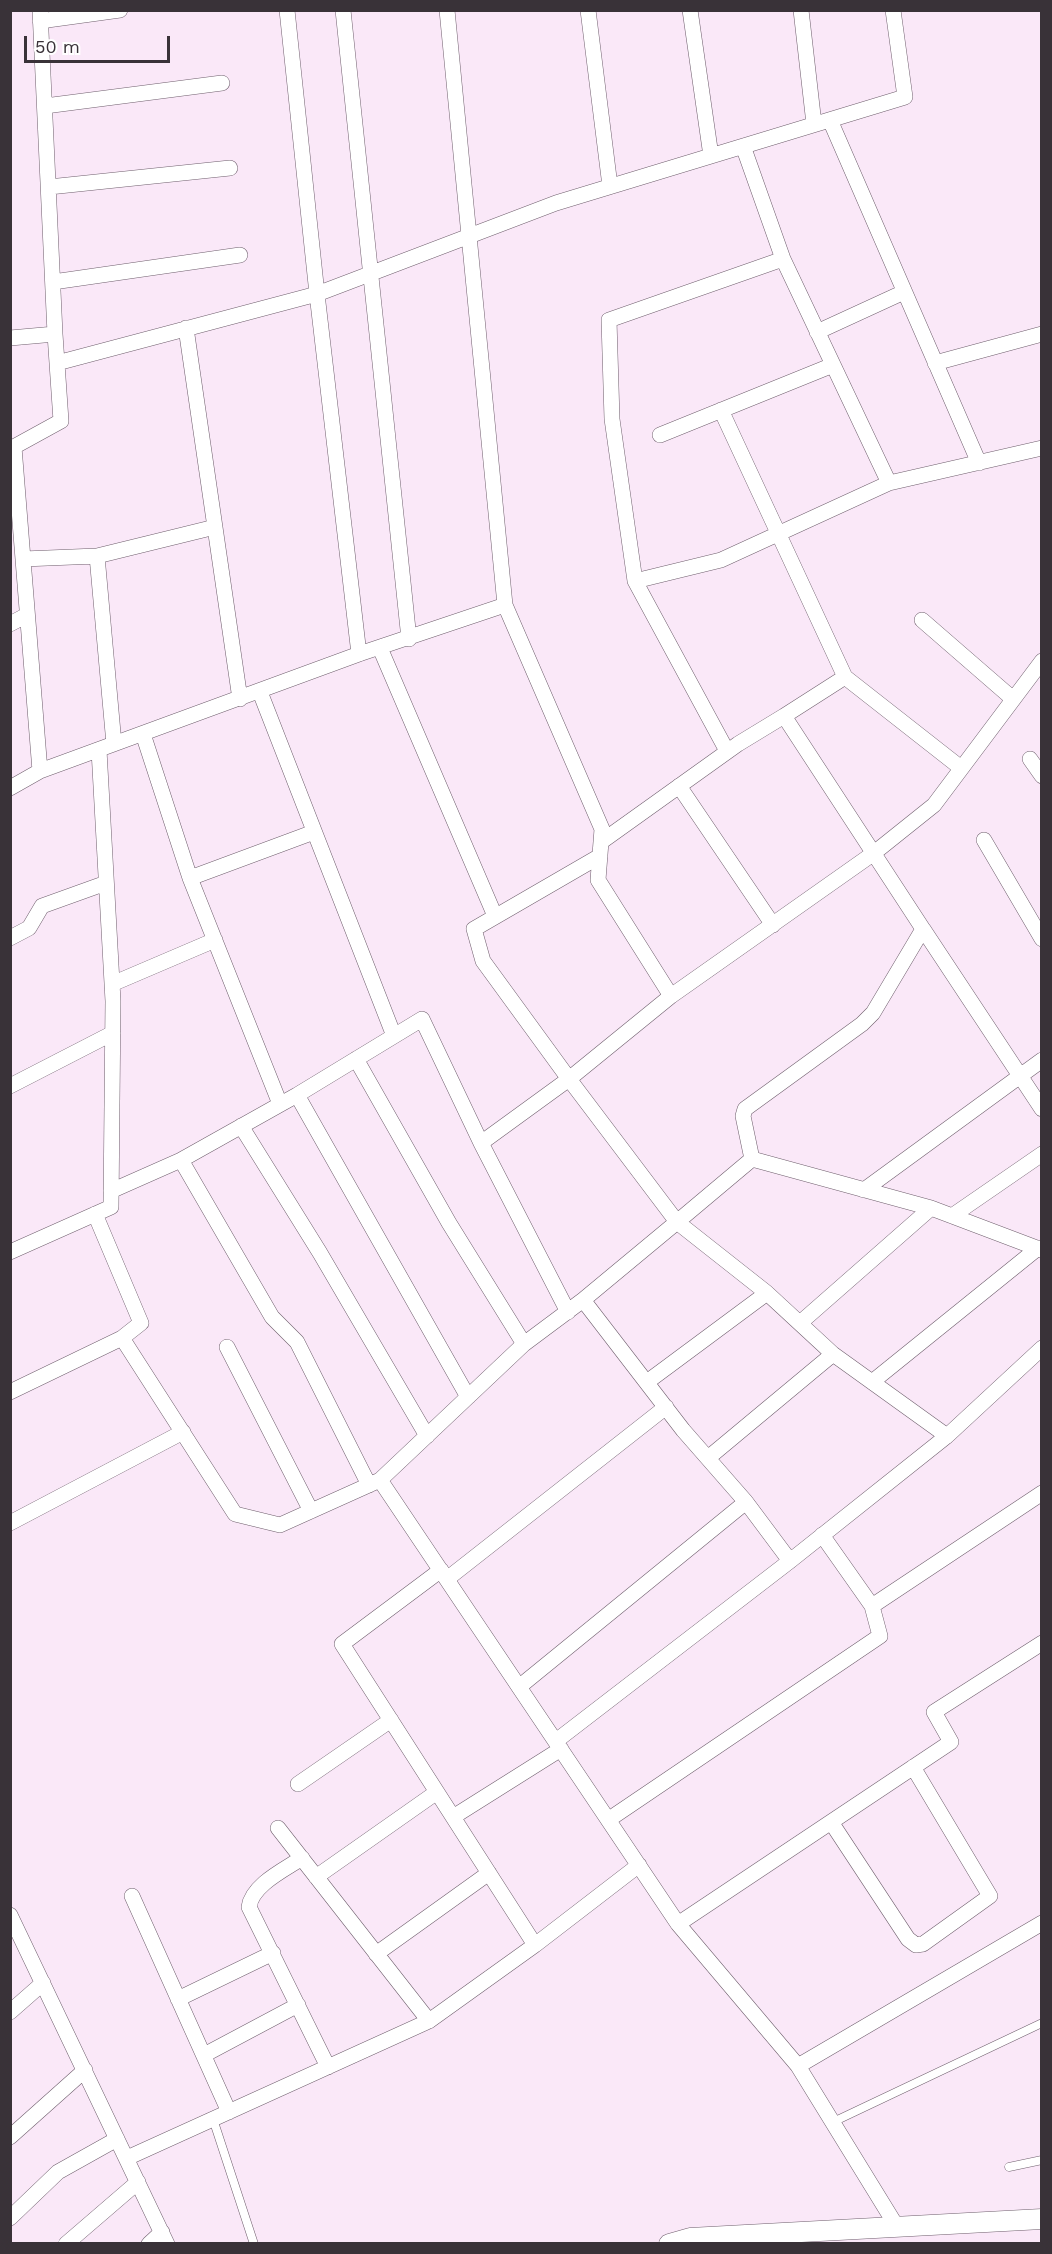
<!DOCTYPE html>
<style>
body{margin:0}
#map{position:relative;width:1052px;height:2254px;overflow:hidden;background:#fae8f8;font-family:"Work Sans",sans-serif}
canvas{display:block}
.frame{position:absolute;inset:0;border:12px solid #393238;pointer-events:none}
.scale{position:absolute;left:24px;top:36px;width:146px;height:27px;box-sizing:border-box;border:3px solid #393238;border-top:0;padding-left:8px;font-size:18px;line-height:21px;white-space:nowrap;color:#393238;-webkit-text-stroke:4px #fff;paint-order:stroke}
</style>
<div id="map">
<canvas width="1052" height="2254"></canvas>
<div class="frame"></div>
<div class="scale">50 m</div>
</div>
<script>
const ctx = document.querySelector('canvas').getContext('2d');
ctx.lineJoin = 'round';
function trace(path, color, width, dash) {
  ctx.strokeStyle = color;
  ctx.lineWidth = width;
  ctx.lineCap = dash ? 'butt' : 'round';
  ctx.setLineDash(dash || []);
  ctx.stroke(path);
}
const service = new Path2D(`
 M213 2119 254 2244
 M833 2122 1042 2023
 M1009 2167 1042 2160`);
const minor = new Path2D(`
 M287 10 317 294 359 654
 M343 10 409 639
 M447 10 505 605
 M588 10 610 186
 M690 10 711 156
 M801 10 814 124
 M40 21 120 10
 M45 106 222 83
 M830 120 979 463
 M49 187 230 168
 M783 259 889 483
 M53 282 240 255
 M186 328 240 699
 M817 332 904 292
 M10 338 55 334
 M57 363 317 294 556 203 905 97 893 10
 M935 363 1042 334
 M721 410 845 677 961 768
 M660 435 833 365
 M14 447 40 771
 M10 449 61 421 55 334 40 10
 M97 556 114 744
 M23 559 97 556 215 527
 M635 581 612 419 609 320 783 259 743 146
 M922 620 1013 699
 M10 624 27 615
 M380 648 495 916
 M260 692 394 1036
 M784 716 845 677
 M143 734 190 878 280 1104
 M727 751 635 581 721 560 889 483 1042 448
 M1030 759 1042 776
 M679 786 773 925
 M10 788 40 771 359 654 505 605 602 829 598 880 671 996 569 1079 677 1222 752 1159 931 1208 1042 1250
 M984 840 1042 939
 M601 842 738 744 784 716 923 929 873 1013 862 1024 745 1109 743 1116 752 1159
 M190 878 314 832
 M923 929 1042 1109
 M10 938 29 928 42 906 106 883
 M112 984 215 940
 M671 996 874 853 934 805 1042 661
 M356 1059 449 1223 524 1344
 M10 1086 113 1033
 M297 1095 468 1397
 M241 1126 320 1253 427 1436
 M481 1143 569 1079 483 961 474 929 600 856
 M181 1160 297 1095 422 1019 481 1143 568 1312
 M864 1190 1042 1060
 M111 1191 181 1160 272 1317 297 1342 369 1485
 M95 1214 141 1323 122 1338
 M952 1216 1042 1154
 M10 1252 111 1207 113 1001 99 750
 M583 1300 683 1430 746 1502 790 1561
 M800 1323 931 1208
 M227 1347 311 1511
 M647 1382 767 1293 833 1354 947 1436
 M872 1382 1038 1248
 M10 1392 122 1338 235 1514 280 1525 380 1480 524 1344 583 1300 677 1222 767 1293
 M708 1458 833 1354
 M380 1480 678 1924 798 2066 897 2227
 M10 1523 183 1432
 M441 1570 342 1644 535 1945 639 1865
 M447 1579 666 1407
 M872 1606 1042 1493
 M519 1687 746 1502
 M556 1741 790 1561 947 1436 1042 1348
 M298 1784 391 1720
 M453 1817 561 1749
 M608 1820 880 1636 872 1606 822 1535
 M831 1822 908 1939 916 1945 923 1944 990 1896 913 1767
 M278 1828 429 2021
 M302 1858C284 1870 252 1885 249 1907L328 2067
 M316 1877 437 1792
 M132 1896 229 2112
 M10 1915 167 2244
 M678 1924 951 1742 934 1712 1042 1643
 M376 1954 489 1873
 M178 1999 273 1953
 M10 2012 43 1983
 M204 2055 298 2005
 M798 2066 1042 1923
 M10 2137 85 2070
 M127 2158 429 2021 535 1945
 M10 2218 58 2172 117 2139
 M66 2244 138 2182
 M149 2244 162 2232`);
const tertiary = new Path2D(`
 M669 2244 690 2238 1042 2219`);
trace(service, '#6f5f6d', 9);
trace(minor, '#6f5f6d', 16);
trace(tertiary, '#6f5f6d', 21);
trace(service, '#fff', 8);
trace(minor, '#fff', 15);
trace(tertiary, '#fff', 20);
</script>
